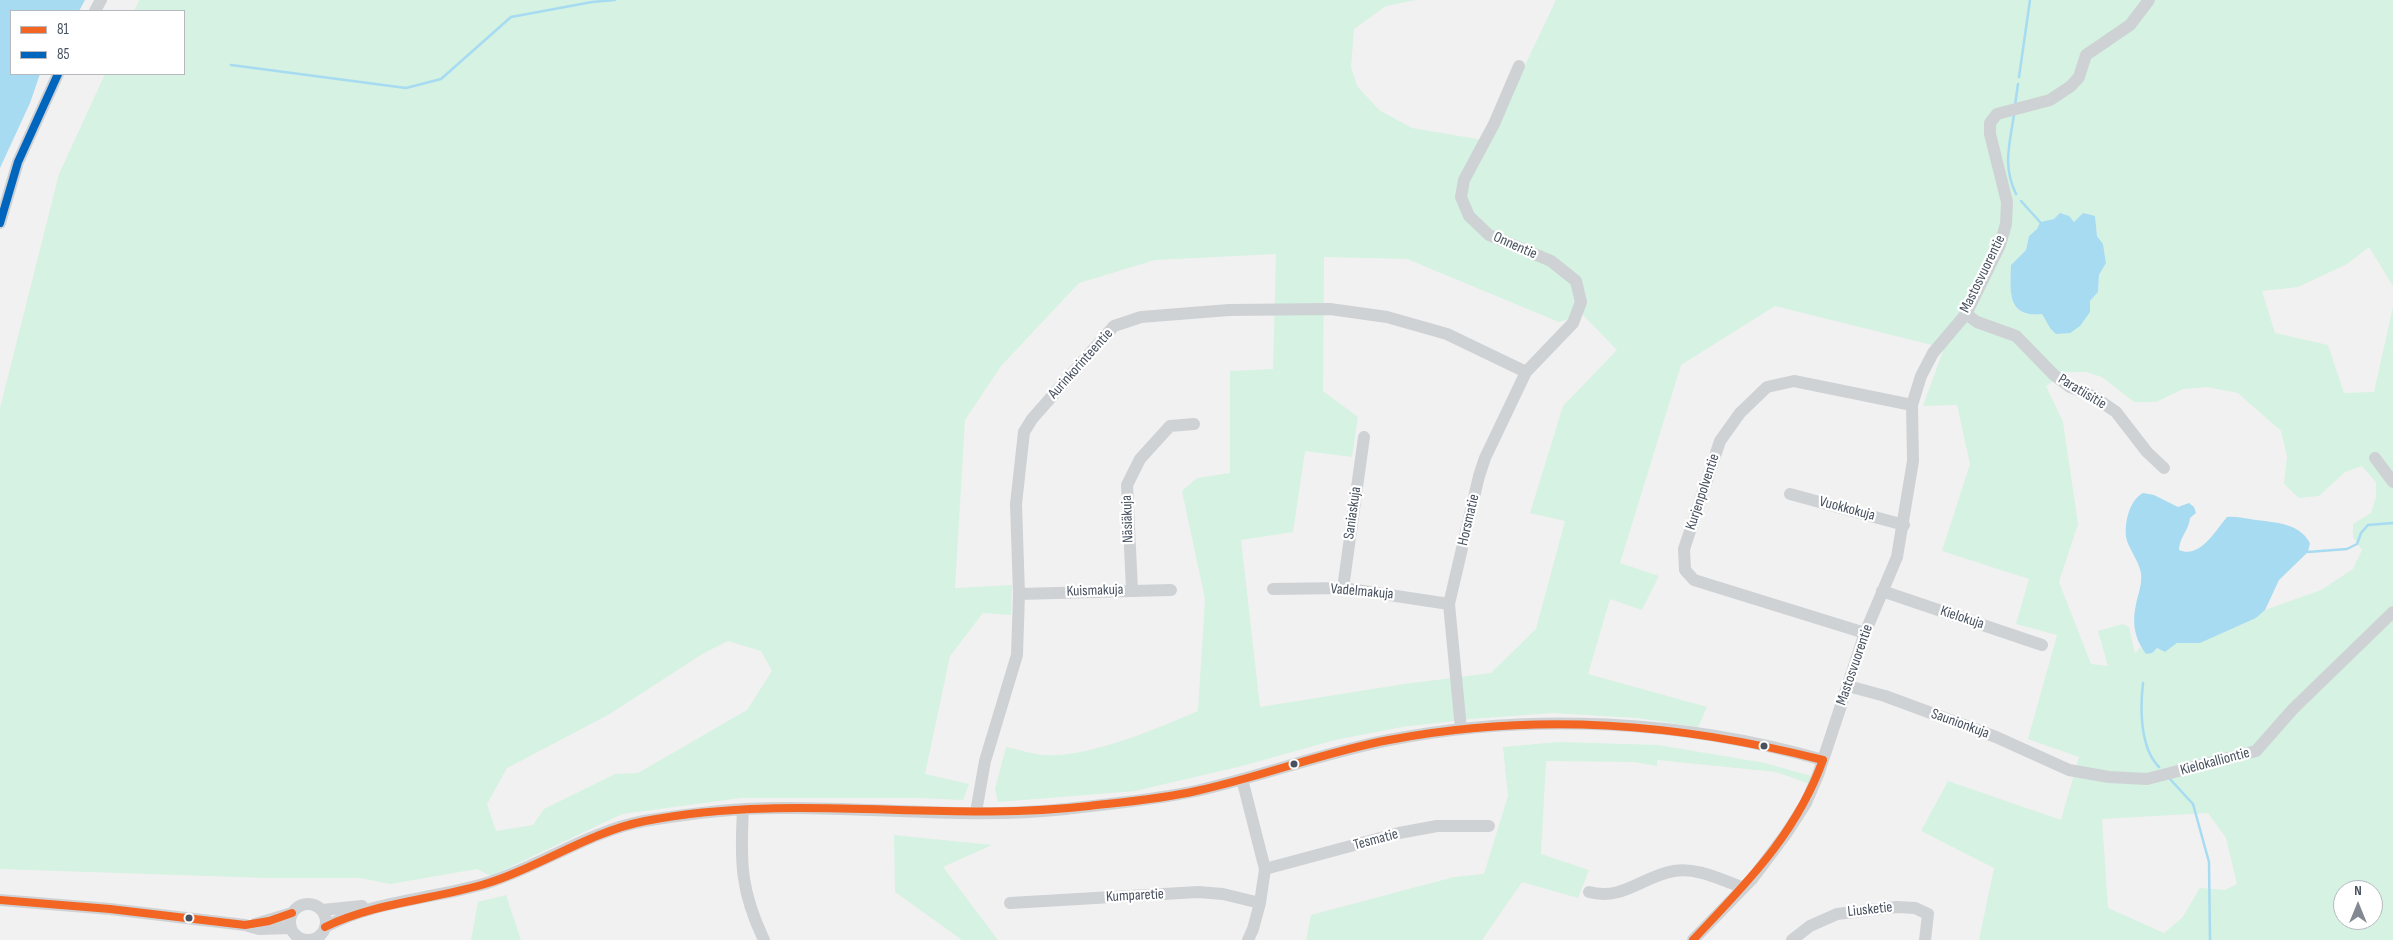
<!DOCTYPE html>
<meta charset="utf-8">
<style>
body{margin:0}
#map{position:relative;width:2393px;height:940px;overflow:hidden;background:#f2f1f1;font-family:"Sofia Sans Condensed",sans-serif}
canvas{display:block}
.legend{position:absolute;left:10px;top:10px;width:175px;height:65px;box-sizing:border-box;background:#fff;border:1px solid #b5b9bf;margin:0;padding:6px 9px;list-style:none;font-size:15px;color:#47515f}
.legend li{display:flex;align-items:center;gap:10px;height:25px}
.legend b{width:25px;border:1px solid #b5b9bf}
.north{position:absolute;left:2333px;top:880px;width:50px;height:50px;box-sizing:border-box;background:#fff;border:1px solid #b5b9bf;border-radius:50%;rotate:0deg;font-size:14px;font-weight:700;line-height:20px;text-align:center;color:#47515f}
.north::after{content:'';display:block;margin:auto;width:18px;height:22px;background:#838992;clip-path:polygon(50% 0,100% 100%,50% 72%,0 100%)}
</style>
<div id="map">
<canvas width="2393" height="940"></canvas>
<ul class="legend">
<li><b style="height:6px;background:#f26522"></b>81</li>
<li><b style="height:6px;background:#0065bd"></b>85</li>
</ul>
<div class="north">N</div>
</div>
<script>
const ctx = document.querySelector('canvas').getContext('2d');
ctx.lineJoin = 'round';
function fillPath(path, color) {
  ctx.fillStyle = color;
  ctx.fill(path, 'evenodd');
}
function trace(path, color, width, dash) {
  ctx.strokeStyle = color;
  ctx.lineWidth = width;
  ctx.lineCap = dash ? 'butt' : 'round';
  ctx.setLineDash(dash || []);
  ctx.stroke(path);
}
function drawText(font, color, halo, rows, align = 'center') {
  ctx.font = font + ' "Sofia Sans Condensed",sans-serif';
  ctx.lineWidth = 4.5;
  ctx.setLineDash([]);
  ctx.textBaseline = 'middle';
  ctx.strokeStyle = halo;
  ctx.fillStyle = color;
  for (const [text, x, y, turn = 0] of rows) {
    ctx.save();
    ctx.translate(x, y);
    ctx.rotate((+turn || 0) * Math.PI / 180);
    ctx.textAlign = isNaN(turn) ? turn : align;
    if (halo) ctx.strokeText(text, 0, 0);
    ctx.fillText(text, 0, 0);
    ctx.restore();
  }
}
const green = new Path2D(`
 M139 0H1416L1386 6 1354 29 1351 67 1357 86 1379 110 1412 128 1489 141 1556 0H2393V286L2369 247 2347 264 2298 287 2262 291 2275 333 2328 345 2344 393 2374 392 2393 307V940H1979L1994 868 1921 831 1948 781 2061 820 2079 757 2028 739 2057 635 2016 624 2029 579 1942 551 1970 464 1957 405 1923 406 1944 348 1775 306 1681 365 1620 563 1659 576 1642 610 1610 599 1588 674 1707 707 1698 727 1637 718 1552 713 1471 719 1402 727 1335 740 1242 766 1135 791 998 802 995 789 1006 747C1018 749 1031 754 1043 755 1085 759 1159 728 1198 711L1205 599 1182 491 1197 478 1230 473V371L1273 369 1276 254 1155 260 1079 283 1001 366 965 420 955 588 1012 585 1011 615 983 613 950 656 925 774 969 784 963 800 920 798H741L622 814 491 876 477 869 390 884 360 878H267L0 869V408L59 174 105 74H184V11H134ZM2095 216 2097 236 2103 244 2106 263 2099 275 2098 292 2090 301V312L2050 328 2042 314C2007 319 2010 292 2011 265L2026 250 2029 236 2037 229 2040 222 2054 219 2074 222ZM1324 257 1407 259 1559 322 1583 315 1617 350 1563 406 1530 513 1565 521 1536 629 1491 673 1404 684 1260 707 1241 540 1293 532 1305 451 1352 457 1358 417 1323 391ZM2067 372H2086L2102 377 2134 402H2156L2183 389 2207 387 2238 393 2281 431 2287 456 2284 484 2299 498 2319 496 2345 472 2362 466 2376 482V497L2371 513 2353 524V537L2362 550 2353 569 2321 590 2265 610 2256 618 2200 643H2177L2165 652 2156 648 2146 654 2140 647 2135 654 2129 627 2123 624 2098 631 2108 666 2091 664 2059 582 2078 524 2063 422 2046 386ZM728 641 761 651 772 671 747 710 638 773 615 774 544 809 533 825 496 831 487 804 507 768 608 715 704 653ZM2208 813 2226 838 2237 884 2225 890 2200 888 2182 918 2164 933 2108 908 2102 819ZM2343 890H2373V920H2343Z
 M1558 742 1658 745 1765 763 1811 776 1810 784 1776 772 1657 760V766L1634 762 1546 761 1541 854 1589 870 1578 898 1522 882 1482 940H1306L1311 915 1454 877 1484 874 1508 796 1503 747Z
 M894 835 992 845 943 867 998 940H962L895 892Z
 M506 895 521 940H471L478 902Z`);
const water = new Path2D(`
 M0 0H85L79 11H11V74H40L30 103 0 168Z
 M2060 213 2069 216 2074 222 2083 213 2095 216 2097 236 2103 244 2106 263 2099 275 2098 292 2090 301V312L2080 326 2070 333 2056 334 2050 328 2042 314C2007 318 2010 292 2011 265L2026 250 2029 236 2037 229 2040 222 2054 219Z
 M2143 493 2154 495 2178 507 2189 503 2194 507 2196 513 2190 518C2189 530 2179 538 2179 550 2200 559 2215 531 2227 517 2236 516 2241 518 2250 519 2272 523 2298 521 2310 543L2308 552 2279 580 2265 610 2256 618 2200 643H2177L2165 652 2157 648 2152 653 2146 654C2132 635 2132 618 2138 596 2140 589 2142 581 2141 573 2139 562 2131 552 2127 541 2123 526 2129 500 2143 493Z`);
const stream = new Path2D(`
 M231 65 406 88 441 79 511 17 592 2 615 0
 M2019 77 2030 0
 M2015 105 2018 84
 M2014 114C2010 144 2002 165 2016 194
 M2021 201 2040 222
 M2308 552 2347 549 2357 544 2361 533 2368 525 2393 523
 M2143 683C2140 709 2140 748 2159 767
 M2169 778 2193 804 2209 862 2210 940`);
const minor = new Path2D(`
 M95 11 101 0
 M0 223 18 162 58 74
 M1966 314 1977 322 2016 336 2054 375 2070 387 2093 396 2116 412 2147 452 2164 468
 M2375 458 2393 482
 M1790 494 1904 525
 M1343 588 1364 437
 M1273 589 1343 588 1449 604
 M1132 590 1127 485 1140 459 1170 426 1194 424
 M1882 591 2042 645
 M1019 594 1171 590
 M1865 633 1694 580 1685 570 1684 549 1720 441 1740 413 1767 387 1794 381 1912 405
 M1848 686 1885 696 1996 737 2069 770 2109 777 2147 779 2256 751 2293 709 2393 612
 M1461 729 1449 604 1479 476 1485 458 1526 372 1573 323 1581 302 1576 281 1551 261 1489 235 1469 216 1461 197 1464 180 1494 124 1519 66
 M1242 779 1265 869 1260 903 1253 929 1248 940
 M743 810C740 863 741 892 764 940
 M976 812 985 761 1017 655 1019 594 1016 504 1024 432 1032 419 1114 326 1141 317 1229 310 1330 309 1387 317 1447 334 1526 372
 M1265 869 1399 833 1437 826H1489
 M1589 892C1623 901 1643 876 1674 871 1697 867 1721 880 1742 887
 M0 900 110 909 245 925 259 929 291 928
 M1010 903 1198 892 1223 894 1260 903
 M290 922a18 18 0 1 1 36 0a18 18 0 1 1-36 0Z
 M322 910 362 906
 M255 924 292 913
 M325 927C375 900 434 899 487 883 541 866 589 831 644 821 692 813 742 807 790 808 882 808 975 819 1066 809 1109 804 1153 800 1196 791 1261 776 1323 753 1389 740 1532 712 1683 720 1823 760
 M1693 940 1753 878 1786 834 1806 803 1818 775 1865 633 1897 557 1913 461 1912 405 1921 376 1933 353 1966 314 2000 245 2006 224 2007 202 1990 134V123L1997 114 2050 100 2071 86 2079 77 2086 55 2130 25 2149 0
 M1792 940 1810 926 1837 914 1897 907 1915 908 1928 914 1925 940`);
const bus1 = new Path2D(`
 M0 900 110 909 245 925 269 921 292 913
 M325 927C377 902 433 900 488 883 542 866 589 832 645 821 792 792 941 823 1089 806 1125 802 1161 799 1196 791 1261 777 1324 752 1389 740 1537 712 1678 723 1823 760 1795 836 1747 882 1693 940`);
const bus2 = new Path2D(`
 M0 223 18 162 58 74`);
const markers = [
 [1764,746,4.5,"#47515f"],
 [1294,764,4.5,"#47515f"],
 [189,918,4.5,"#47515f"]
];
const streetNames = [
 ["Onnentie",1515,246,24],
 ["Mastosvuorentie",1983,274,-64],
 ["Aurinkorinteentie",1081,364,-48],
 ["Paratiisitie",2082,392,31],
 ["Kurjenpolventie",1703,492,-72],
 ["Vuokkokuja",1847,509,15],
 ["Saniaskuja",1353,513,-82],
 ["Näsiäkuja",1128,519,-92],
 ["Horsmatie",1469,520,-77],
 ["Kuismakuja",1095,591,-2],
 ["Vadelmakuja",1362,592,5],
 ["Kielokuja",1962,618,18],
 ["Mastosvuorentie",1855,665,-71],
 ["Saunionkuja",1960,724,20],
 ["Kielokalliontie",2215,762,-15],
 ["Tesmatie",1376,840,-15],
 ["Kumparetie",1135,896,-3],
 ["Liusketie",1870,910,-6]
];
fillPath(green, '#d5f2e2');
fillPath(water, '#a7dbf1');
trace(stream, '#a7dbf1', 2.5);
trace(minor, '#cfd2d5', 12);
trace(bus1, '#f26522', 8);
trace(bus2, '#0065bd', 8);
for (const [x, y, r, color] of markers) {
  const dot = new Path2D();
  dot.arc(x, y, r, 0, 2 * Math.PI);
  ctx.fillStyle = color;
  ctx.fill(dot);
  trace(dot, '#fff', 2);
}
drawText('15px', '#47515f', '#fff', streetNames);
</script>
